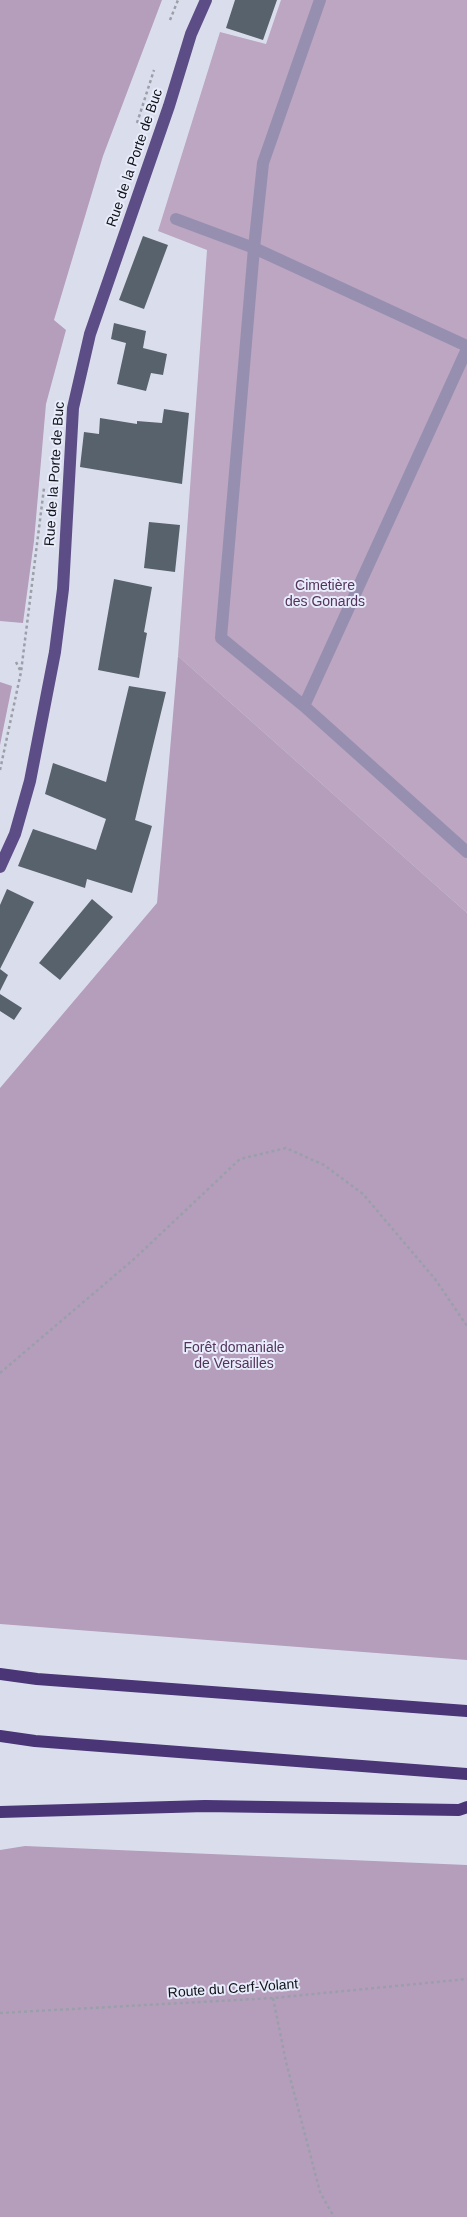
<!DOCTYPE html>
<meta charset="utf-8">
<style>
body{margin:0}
canvas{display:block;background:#dadeec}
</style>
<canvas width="467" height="2217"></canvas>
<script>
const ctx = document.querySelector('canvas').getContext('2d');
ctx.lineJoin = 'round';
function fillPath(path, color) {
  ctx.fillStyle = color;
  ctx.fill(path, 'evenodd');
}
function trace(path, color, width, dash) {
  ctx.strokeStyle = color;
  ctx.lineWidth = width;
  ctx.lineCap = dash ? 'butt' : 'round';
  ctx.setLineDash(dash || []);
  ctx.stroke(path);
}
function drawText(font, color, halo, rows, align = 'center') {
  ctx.font = font + ' Arial,sans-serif';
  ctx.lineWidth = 4;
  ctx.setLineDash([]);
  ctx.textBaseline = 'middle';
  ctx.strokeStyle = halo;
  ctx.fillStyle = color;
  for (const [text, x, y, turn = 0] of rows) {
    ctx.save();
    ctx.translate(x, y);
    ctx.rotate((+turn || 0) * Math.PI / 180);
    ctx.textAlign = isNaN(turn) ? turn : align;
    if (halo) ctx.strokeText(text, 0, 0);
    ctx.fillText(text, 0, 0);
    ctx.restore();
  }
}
const green = new Path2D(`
 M281 0H467V913L178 656 207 250 158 231 220 32 266 44Z`);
const forest = new Path2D(`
 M0 0H162L103 156 54 320 66 330 46 404 34 541 23 623 0 621Z
 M178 656 467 913V1660L0 1624V1088L157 903Z
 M0 682 12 686 0 745Z
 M25 1846 467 1865V2217H0V1850Z`);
const building = new Path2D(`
 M235 0H277L263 40 226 28Z
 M143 236 168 245 144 309 119 300Z
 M114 323 146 331 143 348 167 354 163 375 151 373 146 391 117 384 126 343 111 339Z
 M164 409 189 413 182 484 80 467 84 432 99 434 100 418 137 424V421L162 423Z
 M149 522 180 525 175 572 144 568Z
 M114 579 152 587 144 632 147 633 139 678 98 670Z
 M129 686 166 692 135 820 152 826 132 893 87 879 85 888 18 866 33 829 96 850 106 819 45 794 53 763 106 782Z
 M7 889 34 902 0 969 8 975 0 991V905Z
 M92 899 113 917 60 980 39 963Z
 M0 994 22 1008 14 1020 0 1011Z`);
const path = new Path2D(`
 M170 20 178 0
 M137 123 154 70
 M16 662 21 672
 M0 770 21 672 44 488
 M0 1373 134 1259 240 1159 286 1148 324 1165 363 1194 435 1279 467 1326
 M273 1998 286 2062 320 2192 334 2217
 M0 2013 273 1998 467 1979`);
const minor = new Path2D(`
 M320 0 263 163 254 248 221 638 304 706 467 852
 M176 219 254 248 467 346
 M304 706 467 349`);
const major = new Path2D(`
 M0 867 15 834 30 781 55 652 63 589 73 408 90 334 169 106 191 34 206 0`);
const highway = new Path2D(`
 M0 1674 37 1679 467 1711
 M0 1736 35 1741 467 1774
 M0 1812 205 1806 459 1810 467 1807`);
const streetNames = [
 ["Rue de la Porte de Buc",135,158,-71],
 ["Rue de la Porte de Buc",55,474,-86],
 ["Route du Cerf-Volant",233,1989,-4]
];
const parkNames = [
 ["Cimetière",325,586],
 ["des Gonards",325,602],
 ["Forêt domaniale",234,1348],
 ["de Versailles",234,1364]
];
fillPath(green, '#bca6c2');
fillPath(forest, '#b59ebb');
fillPath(building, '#58626c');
trace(path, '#9b9faa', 2.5, [3, 3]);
trace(minor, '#978fb0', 12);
trace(major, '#5d4d86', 12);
trace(highway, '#4a3576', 12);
drawText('14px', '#111318', '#e7ebfa', streetNames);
drawText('14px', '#53335b', '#e7ebfa', parkNames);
</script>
